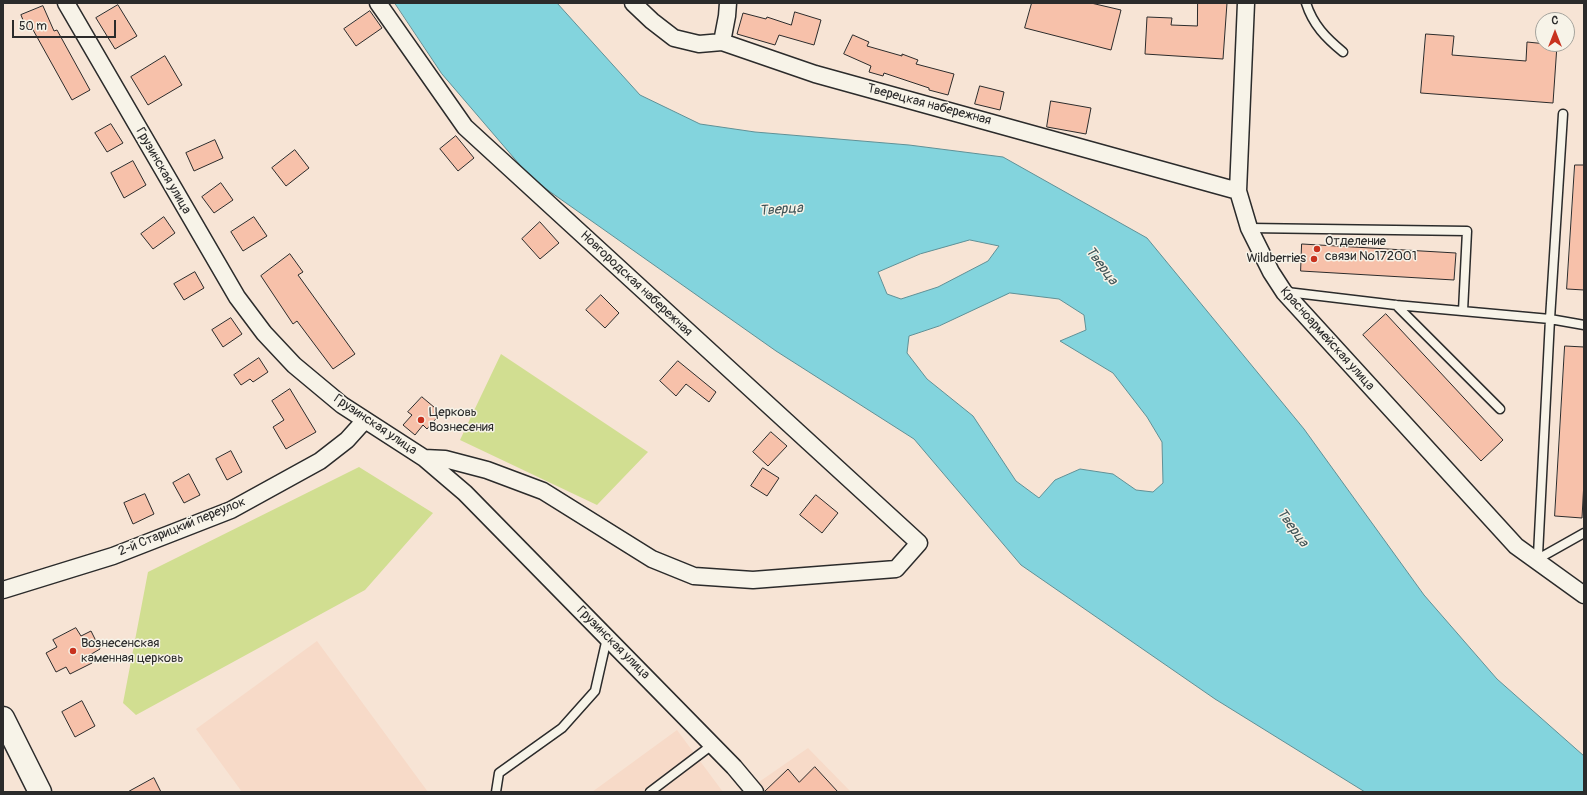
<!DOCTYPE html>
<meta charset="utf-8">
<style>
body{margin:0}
#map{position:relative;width:1587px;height:795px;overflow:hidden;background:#f7e4d5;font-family:Pangolin,sans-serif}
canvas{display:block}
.frame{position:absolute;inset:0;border:4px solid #2b2b2b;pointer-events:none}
.north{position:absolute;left:1535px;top:12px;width:40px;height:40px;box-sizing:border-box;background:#f7f3e8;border:1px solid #a5a39c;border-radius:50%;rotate:0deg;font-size:11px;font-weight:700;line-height:16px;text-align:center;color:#2b2b2b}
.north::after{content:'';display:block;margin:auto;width:14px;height:18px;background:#c8321e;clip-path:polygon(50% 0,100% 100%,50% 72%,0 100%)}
.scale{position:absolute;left:12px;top:20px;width:104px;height:18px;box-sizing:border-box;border:2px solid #2b2b2b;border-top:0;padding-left:5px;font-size:12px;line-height:14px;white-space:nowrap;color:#2b2b2b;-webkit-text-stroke:3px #f7f3e8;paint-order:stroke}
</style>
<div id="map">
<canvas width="1587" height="795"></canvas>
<div class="frame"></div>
<div class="north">С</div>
<div class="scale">50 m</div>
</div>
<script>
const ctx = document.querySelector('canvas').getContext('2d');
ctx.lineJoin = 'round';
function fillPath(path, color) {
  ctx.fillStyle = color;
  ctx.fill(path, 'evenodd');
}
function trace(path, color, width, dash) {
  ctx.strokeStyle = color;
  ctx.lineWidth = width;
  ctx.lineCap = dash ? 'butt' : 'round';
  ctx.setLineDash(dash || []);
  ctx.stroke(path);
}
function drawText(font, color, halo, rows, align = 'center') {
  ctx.font = font + ' Pangolin,sans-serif';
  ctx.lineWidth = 3;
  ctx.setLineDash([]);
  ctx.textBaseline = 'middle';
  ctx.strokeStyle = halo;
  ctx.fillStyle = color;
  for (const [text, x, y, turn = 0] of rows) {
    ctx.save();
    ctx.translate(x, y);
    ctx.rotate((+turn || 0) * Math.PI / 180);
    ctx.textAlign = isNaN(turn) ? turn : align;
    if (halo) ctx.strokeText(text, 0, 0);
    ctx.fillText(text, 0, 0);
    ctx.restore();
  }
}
const built = new Path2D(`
 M317 641 428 792H242L196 729Z
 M677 730 723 792H592Z
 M808 748 851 792H764L756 784Z`);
const green = new Path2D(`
 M501 354 648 452 597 505 460 440Z
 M359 467 433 513 365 590 136 715 123 703 148 572Z`);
const water = new Path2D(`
 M395 3H557L640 95 700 124 755 132 909 145 1003 157 1147 238 1304 429 1424 595 1497 679 1584 756V792H1365L1215 699 1021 565 914 439 776 351 532 179 442 74ZM970 240 999 246 988 261 938 287 901 299 887 294 878 272 920 254ZM1010 293 1059 299 1084 315 1086 330 1060 341 1113 373 1147 417 1162 442 1163 483 1153 492 1136 490 1113 474 1080 469 1055 480 1039 498 1016 481 973 416 927 379 907 353 909 336 939 326Z`);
const building = new Path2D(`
 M1032 3H1091L1121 10 1111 50 1025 28Z
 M1198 3H1227L1223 59 1145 54 1147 17 1172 18 1171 25 1197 26Z
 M118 5 137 36 115 49 96 18Z
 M43 6 54 31 57 30 90 90 72 100 32 28 27 30 21 15Z
 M370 11 382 28 356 46 344 29Z
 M795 12 821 20 814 45 779 35 775 45 737 34 743 13 766 19 767 17 791 25Z
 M1426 34 1454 36 1452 55 1526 61 1527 42 1557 45 1553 103 1421 93Z
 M853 35 869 42 867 46 902 56V54L918 60 916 64 954 74 948 95 929 90V88L884 73 883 76 869 72 871 66 844 54Z
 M165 56 182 85 148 105 131 77Z
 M980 86 1004 92 1000 110 975 104Z
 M1051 101 1091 108 1086 134 1047 127Z
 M111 124 123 143 107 152 95 133Z
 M456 136 474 158 458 171 440 149Z
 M215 140 223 158 194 171 186 153Z
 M295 150 309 168 286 186 272 168Z
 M133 161 146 185 124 198 111 173Z
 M1575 165H1584V290L1567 289Z
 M221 183 233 200 214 213 202 197Z
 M164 217 175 233 153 249 141 234Z
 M254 217 267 236 243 251 231 232Z
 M540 222 559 243 540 259 522 239Z
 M1302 244 1456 253 1454 280 1301 271Z
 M290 254 303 272 298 275 355 354 333 369 297 321 293 324 261 276Z
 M195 272 204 288 184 300 174 284Z
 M601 295 619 313 605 328 586 310Z
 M1386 314 1503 440 1481 461 1363 335Z
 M231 318 242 334 223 347 212 330Z
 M1565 346 1584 347V481L1582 518 1555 516Z
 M259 358 268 372 253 382 250 379 241 385 234 375Z
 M678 361 716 392 709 402 686 384 676 396 660 381Z
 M290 389 316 432 286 449 273 427 284 420 272 401Z
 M422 397 441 413 427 429 423 425 415 435 403 425 412 415 408 412Z
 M771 432 787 446 768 466 753 452Z
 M231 451 242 472 227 480 216 459Z
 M763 468 779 478 767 496 751 486Z
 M189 474 200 495 184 503 173 483Z
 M145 494 154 514 133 524 124 503Z
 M816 495 838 513 822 533 800 515Z
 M76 628 81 636 91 631 100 649 88 656 92 663 70 674 66 667 56 672 46 653 57 647 53 640Z
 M82 701 95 726 75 737 62 712Z
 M815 767 838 792H764L788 769 799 782Z
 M154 778 161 792H128Z`);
const lane = new Path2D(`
 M1306 3C1313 25 1326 38 1343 52
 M1249 228 1467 231 1463 311
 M1287 292 1396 305 1550 319 1584 325
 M1396 305 1500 409
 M1535 560 1538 555 1550 319 1563 114
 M1536 560 1584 533
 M496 792 499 773 562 728 595 691 607 638
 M650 792 712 745`);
const street = new Path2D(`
 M66 3 237 297 264 333 294 365 342 405 424 458 465 493 734 767 755 792
 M378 3 465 127 919 543 896 569 753 580 694 576 652 559 543 491 487 470 445 459 424 458
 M633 3 652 21 674 38 699 44 722 42 815 74 1238 191
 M1246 3 1238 191 1249 228 1271 272 1284 292 1516 546 1584 595
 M722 42 727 16 728 3
 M3 590 113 556 231 510 320 461 347 440 365 420`);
const primary = new Path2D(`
 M3 718 40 792`);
const markers = [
 [1317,249,4,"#c8321e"],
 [1314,259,4,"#c8321e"],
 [421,420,4,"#c8321e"],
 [73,651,4,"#c8321e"]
];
const streetNames = [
 ["Тверецкая набережная",929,105,15],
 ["Грузинская улица",163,171,60],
 ["Новгородская набережная",636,284,43],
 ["Красноармейская улица",1327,339,48],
 ["Грузинская улица",375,425,34],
 ["2-й Старицкий переулок",182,527,-22],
 ["Грузинская улица",613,643,45]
];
const poiNames = [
 ["Отделение",1325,242],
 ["связи №172001",1325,257],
 ["Wildberries",1306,259,"right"],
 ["Церковь",429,413],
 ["Вознесения",429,428],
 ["Вознесенская",81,644],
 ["каменная церковь",81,659]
];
const waterNames = [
 ["Тверца",781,210,-4],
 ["Тверца",1101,266,53],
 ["Тверца",1292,528,54]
];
fillPath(built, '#f7dac8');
fillPath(green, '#d1de91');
fillPath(water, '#83d4dd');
trace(water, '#609096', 1);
fillPath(building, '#f7c1aa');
trace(building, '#2b2b2b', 1);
trace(lane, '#2b2b2b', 11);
trace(street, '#2b2b2b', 19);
trace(primary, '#2b2b2b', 25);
trace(lane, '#f7f3e8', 8);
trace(street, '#f7f3e8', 16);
trace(primary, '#f7f3e8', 22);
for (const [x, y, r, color] of markers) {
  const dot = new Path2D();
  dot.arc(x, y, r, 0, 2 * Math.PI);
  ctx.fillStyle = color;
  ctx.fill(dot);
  trace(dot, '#f7f3e8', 1.5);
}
drawText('13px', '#2b2b2b', '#f7f3e8', streetNames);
drawText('13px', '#2b2b2b', '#f7f3e8', poiNames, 'left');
drawText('italic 14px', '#415558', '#f7f3e8', waterNames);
</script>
